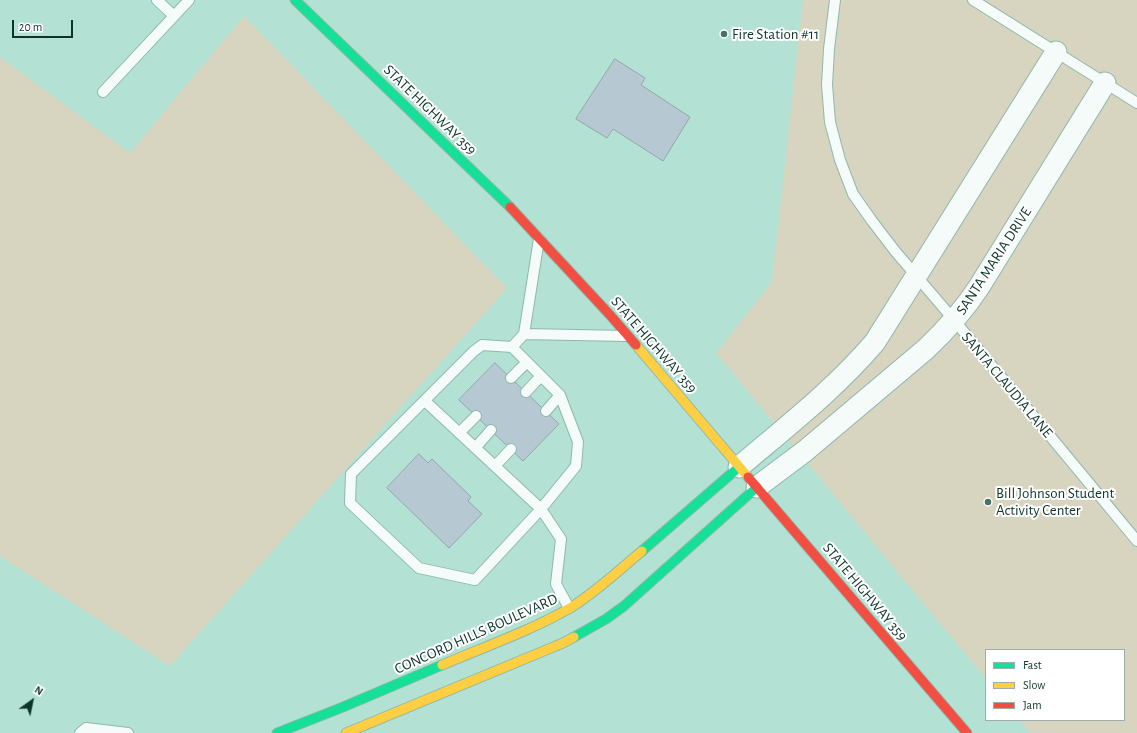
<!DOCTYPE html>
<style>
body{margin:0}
#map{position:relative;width:1137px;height:733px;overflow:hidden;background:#b3e2d4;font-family:"Alegreya Sans",sans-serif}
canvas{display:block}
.legend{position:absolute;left:985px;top:649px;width:140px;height:72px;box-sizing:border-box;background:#fff;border:1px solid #9faeaa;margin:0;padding:5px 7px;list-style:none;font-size:12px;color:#0e342a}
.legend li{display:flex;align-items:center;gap:8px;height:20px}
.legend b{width:20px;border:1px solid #9faeaa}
.north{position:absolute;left:12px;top:681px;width:40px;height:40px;-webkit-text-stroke:3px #fff;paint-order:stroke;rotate:33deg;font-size:11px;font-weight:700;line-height:16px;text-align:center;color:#0e342a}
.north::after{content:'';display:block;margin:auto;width:14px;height:18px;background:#0e342a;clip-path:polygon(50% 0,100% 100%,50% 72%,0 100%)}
.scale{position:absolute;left:12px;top:20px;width:61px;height:18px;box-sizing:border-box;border:2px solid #0e342a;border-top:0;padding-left:5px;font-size:12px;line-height:14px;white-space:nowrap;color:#0e342a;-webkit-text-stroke:3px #fff;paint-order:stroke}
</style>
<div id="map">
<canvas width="1137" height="733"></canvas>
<ul class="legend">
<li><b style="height:5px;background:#16e098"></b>Fast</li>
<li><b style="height:5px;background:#ffcf43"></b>Slow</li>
<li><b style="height:5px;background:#f24e42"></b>Jam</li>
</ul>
<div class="north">N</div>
<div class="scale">20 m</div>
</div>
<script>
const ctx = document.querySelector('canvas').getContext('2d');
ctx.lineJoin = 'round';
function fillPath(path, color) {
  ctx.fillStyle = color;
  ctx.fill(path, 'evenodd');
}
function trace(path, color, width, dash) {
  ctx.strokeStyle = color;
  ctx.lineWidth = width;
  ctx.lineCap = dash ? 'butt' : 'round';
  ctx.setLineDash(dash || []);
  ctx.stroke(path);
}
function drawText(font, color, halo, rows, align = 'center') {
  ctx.font = font + ' "Alegreya Sans",sans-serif';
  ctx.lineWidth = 4;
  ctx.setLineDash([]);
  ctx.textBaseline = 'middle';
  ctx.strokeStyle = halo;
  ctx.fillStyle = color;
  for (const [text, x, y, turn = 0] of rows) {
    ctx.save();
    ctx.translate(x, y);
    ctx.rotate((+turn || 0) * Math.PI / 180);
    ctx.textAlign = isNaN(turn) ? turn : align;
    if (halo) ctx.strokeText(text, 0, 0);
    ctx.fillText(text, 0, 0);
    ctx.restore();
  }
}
const green = new Path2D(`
 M803 0H1137V733H1030L1020 720H1124V650H986V679L716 353 772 282Z
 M244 16 507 288 170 666 0 556V57L130 153Z`);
const building = new Path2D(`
 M615 59 645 78 641 85 690 117 663 161 613 129 607 138 576 119Z
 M495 363 559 424 523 461 459 400Z
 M419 454 428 463 432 459 471 497 468 501 482 514 449 548 387 488Z`);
const lane = new Path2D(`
 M157 0 174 16
 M835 0 829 49 827 85 830 122 840 160 853 194 872 221 895 251 954 320 1137 541
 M973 0 1137 103
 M103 92 189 0
 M524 334 626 336
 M512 347 524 334 539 239
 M511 378 527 362
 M526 392 541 376
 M425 401 541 509 475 580 419 568 350 503 351 474 474 351 482 345 512 347 560 395 578 442 576 466 541 509 561 539 556 584 569 608
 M546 411 560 395
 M459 433 476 416
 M475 448 491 430
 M495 466 511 449
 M80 733 86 728 128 733`);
const street = new Path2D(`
 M739 467C786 427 835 389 875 342L1056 52
 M757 487 805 451 926 349C946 330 964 310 979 287L1105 83`);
const fast = new Path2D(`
 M295 0 510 207
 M642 551 739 467
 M574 637 606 619 624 606 757 487
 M277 733 343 707 442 665`);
const slow = new Path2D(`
 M636 345 748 477
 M442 665C484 647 530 631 570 608 596 592 618 571 642 551
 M346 733 563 643 574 637`);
const jam = new Path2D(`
 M510 207 610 315 636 345
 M748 477 967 733`);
const markers = [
 [724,34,4,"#487166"],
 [988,502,4,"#487166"]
];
const poiNames = [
 ["Fire Station #11",732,34],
 ["Bill Johnson Student",996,493],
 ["Activity Center",996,510]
];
const streetNames = [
 ["STATE HIGHWAY 359",430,110,44],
 ["SANTA MARIA DRIVE",994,261,-57],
 ["STATE HIGHWAY 359",654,345,49],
 ["SANTA CLAUDIA LANE",1007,385,50],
 ["STATE HIGHWAY 359",865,592,50],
 ["CONCORD HILLS BOULEVARD",476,634,-24]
];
fillPath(green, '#d7d5c0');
fillPath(building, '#b6c8d2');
trace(building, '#92a5aa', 1);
trace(lane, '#90b7ab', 12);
trace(street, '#90b7ab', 23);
trace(fast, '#90b7ab', 11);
trace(slow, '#90b7ab', 11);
trace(jam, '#90b7ab', 11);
trace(lane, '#f4fbf9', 10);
trace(street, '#f4fbf9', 21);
trace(fast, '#16e098', 9);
trace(slow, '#ffcf43', 9);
trace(jam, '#f24e42', 9);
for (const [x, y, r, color] of markers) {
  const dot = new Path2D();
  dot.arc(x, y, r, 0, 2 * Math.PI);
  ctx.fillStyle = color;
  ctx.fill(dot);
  trace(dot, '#fff', 1.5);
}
drawText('15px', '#0e342a', '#fff', poiNames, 'left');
drawText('15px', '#0e342a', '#fff', streetNames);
</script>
